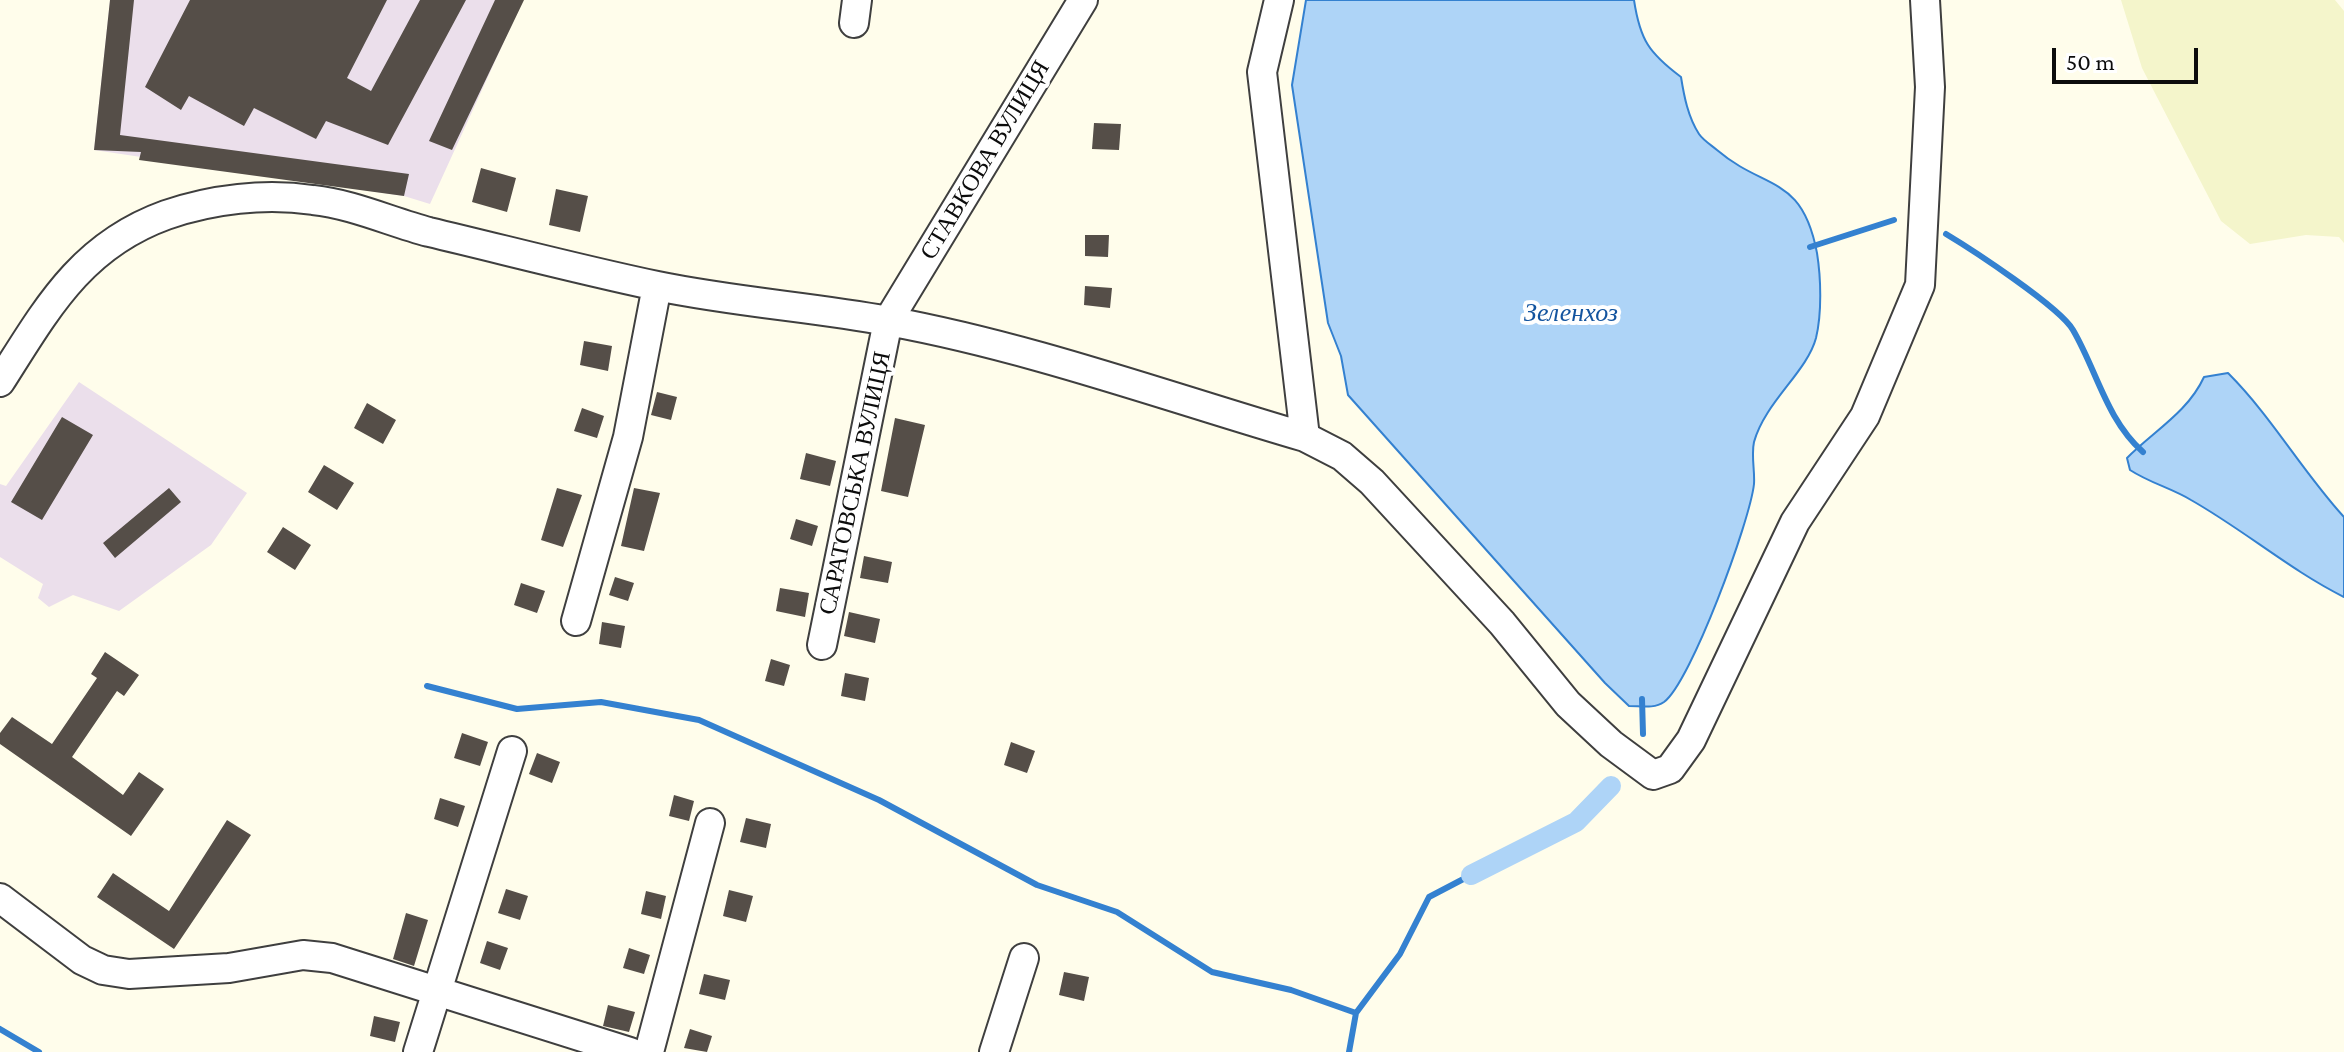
<!DOCTYPE html>
<meta charset="utf-8">
<style>
body{margin:0}
#map{position:relative;width:2344px;height:1052px;overflow:hidden;background:#fffdeb;font-family:"Crimson Pro",serif}
canvas{display:block}
.scale{position:absolute;left:2052px;top:48px;width:146px;height:36px;box-sizing:border-box;border:4px solid #0c0c0c;border-top:0;padding-left:10px;font-size:24px;line-height:28px;white-space:nowrap;color:#0c0c0c;-webkit-text-stroke:6px #fff;paint-order:stroke}
</style>
<div id="map">
<canvas width="2344" height="1052"></canvas>
<div class="scale">50 m</div>
</div>
<script>
const ctx = document.querySelector('canvas').getContext('2d');
ctx.lineJoin = 'round';
function fillPath(path, color) {
  ctx.fillStyle = color;
  ctx.fill(path, 'evenodd');
}
function trace(path, color, width, dash) {
  ctx.strokeStyle = color;
  ctx.lineWidth = width;
  ctx.lineCap = dash ? 'butt' : 'round';
  ctx.setLineDash(dash || []);
  ctx.stroke(path);
}
function drawText(font, color, halo, rows, align = 'center') {
  ctx.font = font + ' "Crimson Pro",serif';
  ctx.lineWidth = 8;
  ctx.setLineDash([]);
  ctx.textBaseline = 'middle';
  ctx.strokeStyle = halo;
  ctx.fillStyle = color;
  for (const [text, x, y, turn = 0] of rows) {
    ctx.save();
    ctx.translate(x, y);
    ctx.rotate((+turn || 0) * Math.PI / 180);
    ctx.textAlign = isNaN(turn) ? turn : align;
    if (halo) ctx.strokeText(text, 0, 0);
    ctx.fillText(text, 0, 0);
    ctx.restore();
  }
}
const industrial = new Path2D(`
 M110 0H523L430 204 404 196 94 150Z
 M79 382 247 493 211 545 119 611 73 595 49 607 38 598 43 584 0 557V484L6 486Z`);
const farmland = new Path2D(`
 M2121 0H2335L2344 11V243L2339 237 2306 235 2250 244 2221 221 2142 68Z`);
const water = new Path2D(`
 M1306 0H1634C1640 40 1649 53 1681 77 1684 96 1688 117 1699 134 1703 140 1711 145 1717 150 1765 191 1802 174 1817 253 1821 278 1822 313 1816 338 1807 372 1765 402 1754 442 1751 455 1755 471 1754 484 1750 521 1691 682 1664 702 1654 709 1641 706 1629 706L1605 683 1348 395 1341 356 1328 323 1292 85Z
 M2228 373C2272 417 2302 471 2344 517V597C2290 570 2244 530 2191 500 2171 488 2150 483 2130 470L2127 458C2154 431 2188 412 2204 377Z`);
const stream = new Path2D(`
 M1946 234C1971 249 2060 307 2073 330 2097 371 2106 419 2143 452
 M1810 247 1894 220
 M427 686 517 709 601 702 699 720 879 800 1037 885 1117 912 1212 972 1291 990 1356 1013
 M1642 699 1643 734
 M0 1029 39 1052
 M1349 1052 1356 1013 1400 954 1429 897 1471 875`);
const canal = new Path2D(`
 M1471 875 1576 822 1611 786`);
const building = new Path2D(`
 M110 0H134L120 135 409 174 404 196 139 160 141 152 94 150Z
 M190 0H387L347 78 371 91 420 0H466L388 145 326 121 316 139 254 108 244 126 189 96 181 110 145 87Z
 M495 0H524L452 150 429 141Z
 M1094 123 1121 124 1119 150 1092 149Z
 M481 168 516 178 507 212 472 202Z
 M556 189 588 196 580 232 549 225Z
 M1085 235H1109L1108 257 1085 256Z
 M1085 286 1112 288 1110 308 1084 305Z
 M584 341 612 346 608 371 580 365Z
 M657 392 677 397 671 420 651 415Z
 M367 403 396 420 383 444 354 428Z
 M582 408 604 416 597 438 574 431Z
 M62 417 93 435 42 520 11 502Z
 M895 418 925 425 908 497 881 491Z
 M806 453 836 461 830 486 800 479Z
 M324 465 354 483 337 510 308 492Z
 M169 488 181 502 115 558 103 543Z
 M557 488 582 495 563 547 541 540Z
 M634 488 660 493 644 551 621 546Z
 M796 519 818 526 812 546 790 539Z
 M283 527 311 545 295 570 267 552Z
 M864 556 892 562 888 583 860 578Z
 M615 577 634 583 628 601 609 595Z
 M521 583 545 591 537 613 514 605Z
 M780 588 809 593 805 617 776 611Z
 M849 612 880 619 875 643 844 636Z
 M602 622 625 626 621 648 599 644Z
 M105 652 139 675 124 696 117 691 72 757 123 795 139 772 164 789 131 836 0 744V733L12 717 52 744 97 678 91 674Z
 M771 659 790 665 784 686 765 681Z
 M845 673 869 678 865 701 841 696Z
 M462 733 488 742 480 766 454 758Z
 M1011 742 1035 751 1027 773 1004 765Z
 M537 753 560 762 552 783 529 774Z
 M674 795 694 801 689 821 669 816Z
 M440 798 465 806 458 827 434 819Z
 M746 818 771 824 766 848 740 842Z
 M227 820 251 835 174 949 97 897 113 873 169 911Z
 M506 889 528 896 520 920 498 913Z
 M729 890 753 896 746 922 723 916Z
 M646 891 666 896 661 919 641 914Z
 M406 913 428 920 414 966 393 959Z
 M487 941 508 948 500 970 480 963Z
 M629 948 650 955 644 974 623 968Z
 M1064 972 1089 977 1084 1001 1059 995Z
 M704 974 730 980 725 1000 699 994Z
 M608 1005 635 1012 629 1032 603 1026Z
 M374 1016 400 1022 395 1042 370 1036Z
 M690 1029 712 1036 707 1052 684 1048Z`);
const minor = new Path2D(`
 M1279 0 1262 72 1305 437
 M854 23 857 0
 M0 382C46 310 80 246 166 215 212 199 265 193 313 200 352 204 391 222 429 232 505 250 581 270 657 286 734 302 812 307 888 321 1030 347 1168 397 1305 437L1342 456 1372 482 1502 623 1568 704 1611 744 1653 775 1670 769 1691 740 1795 522 1865 416 1920 285 1930 87 1925 0
 M576 621 628 437 657 286
 M822 645 888 321 1083 0
 M0 898 82 960 103 970 129 974 229 968 303 955 332 958 630 1052
 M418 1052 512 751
 M649 1052 710 823
 M994 1052 1024 958`);
const streetNames = [
 ["СТАВКОВА ВУЛИЦЯ",985,160,-59],
 ["САРАТОВСЬКА ВУЛИЦЯ",855,483,-78]
];
const waterNames = [
 ["Зеленхоз",1571,313]
];
fillPath(industrial, '#ebdfeb');
fillPath(farmland, '#f4f5cb');
fillPath(water, '#aed4f7');
trace(water, '#3481d0', 2);
trace(stream, '#3481d0', 6);
trace(canal, '#aed4f7', 20);
fillPath(building, '#554e48');
trace(minor, '#3f3f3f', 32);
trace(minor, '#fff', 28);
drawText('24px', '#0c0c0c', '#fff', streetNames);
drawText('italic 26px', '#13549f', '#fff', waterNames);
</script>
